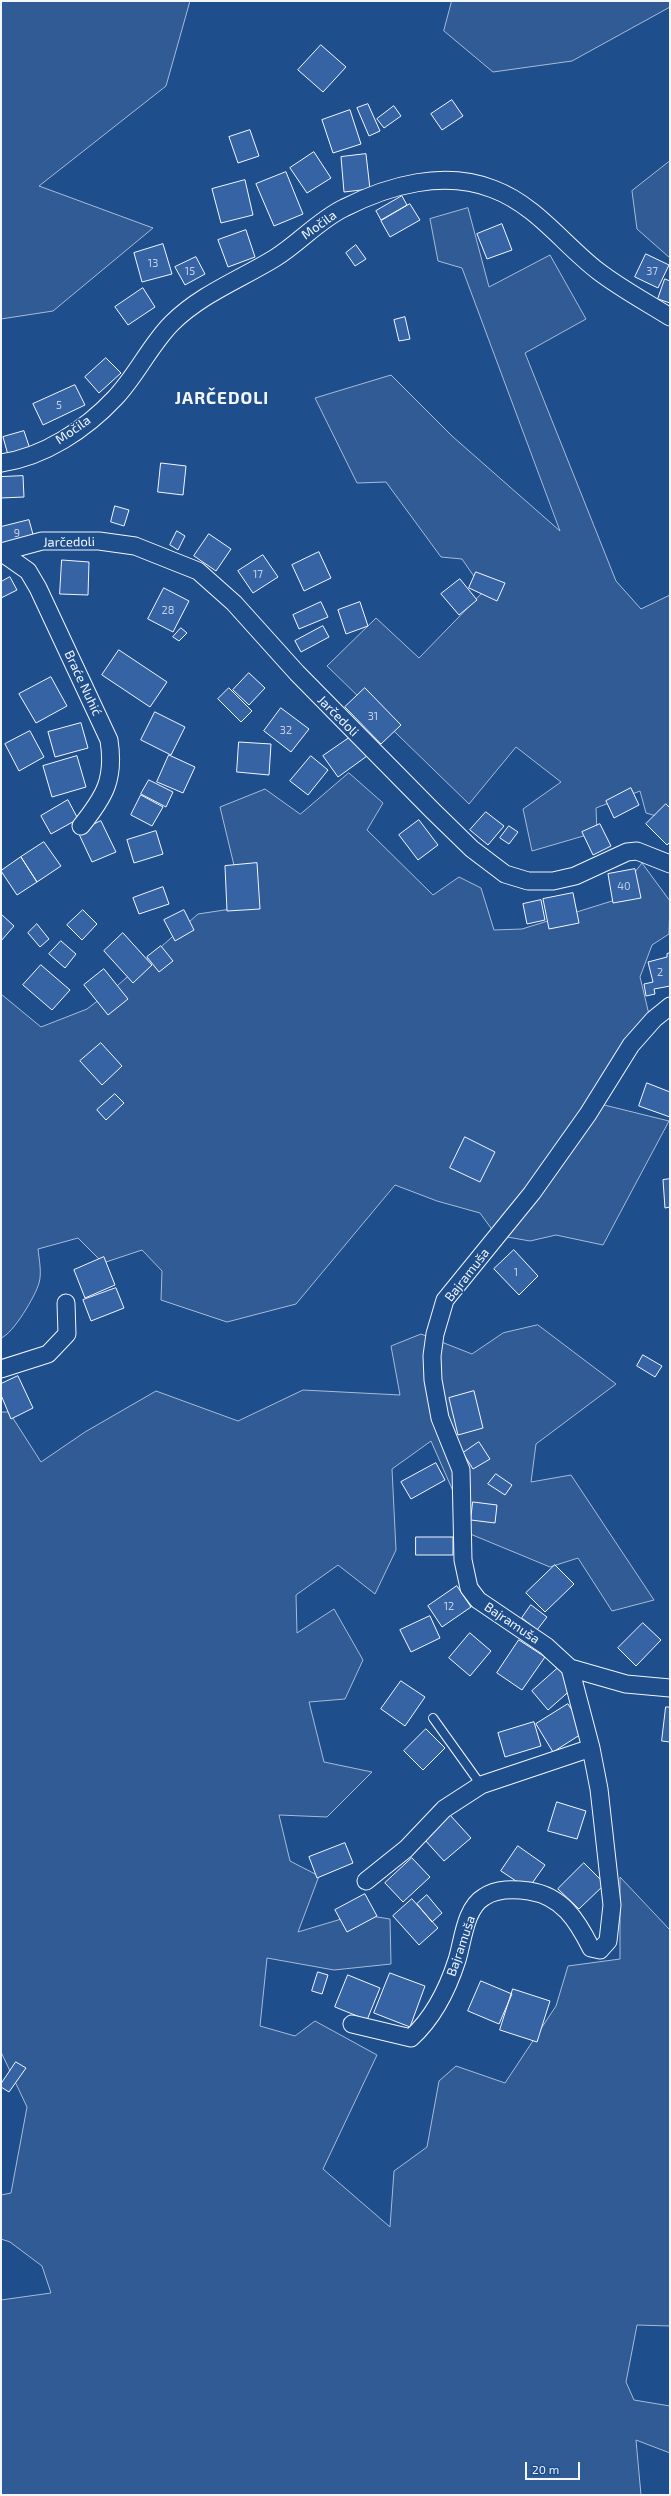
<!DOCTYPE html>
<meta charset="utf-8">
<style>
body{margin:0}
#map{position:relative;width:671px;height:2496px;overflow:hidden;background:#1f4e8c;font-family:"Exo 2",sans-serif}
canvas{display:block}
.frame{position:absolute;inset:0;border:2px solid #f2f6ff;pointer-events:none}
.scale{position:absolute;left:525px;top:2462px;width:55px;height:18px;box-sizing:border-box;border:2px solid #f2f6ff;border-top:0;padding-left:5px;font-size:12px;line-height:14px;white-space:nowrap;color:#f2f6ff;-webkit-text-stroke:3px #1f4e8c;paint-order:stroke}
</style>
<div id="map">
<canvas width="671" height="2496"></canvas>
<div class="frame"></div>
<div class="scale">20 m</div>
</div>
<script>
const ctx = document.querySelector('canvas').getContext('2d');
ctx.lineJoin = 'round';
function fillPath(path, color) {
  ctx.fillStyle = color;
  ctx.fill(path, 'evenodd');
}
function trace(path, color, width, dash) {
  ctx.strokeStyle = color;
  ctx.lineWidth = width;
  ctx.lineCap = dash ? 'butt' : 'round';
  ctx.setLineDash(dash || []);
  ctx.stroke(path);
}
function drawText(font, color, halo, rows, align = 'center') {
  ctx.font = font + ' "Exo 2",sans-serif';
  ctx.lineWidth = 3;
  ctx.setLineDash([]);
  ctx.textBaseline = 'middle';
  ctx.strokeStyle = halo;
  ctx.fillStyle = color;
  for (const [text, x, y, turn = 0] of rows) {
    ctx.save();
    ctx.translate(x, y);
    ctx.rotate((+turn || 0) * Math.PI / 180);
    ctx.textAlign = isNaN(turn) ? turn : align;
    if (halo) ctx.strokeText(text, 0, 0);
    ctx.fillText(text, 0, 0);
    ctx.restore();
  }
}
const green = new Path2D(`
 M1 1H190L166 86 39 186 153 228 53 311 1 319Z
 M452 1H670V7L572 61 493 72 444 31Z
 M670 161V258L637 229 632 191Z
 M468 208 489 287 550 255 586 319 525 353 616 581 641 609 670 595V820L646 813 640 791 596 808 597 832 532 851 523 809 561 782 516 747 469 804 327 666 376 618 419 658 484 591 462 559 441 557 386 482 357 483 315 398 391 375 452 436 560 531 462 268 438 261 430 219Z
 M349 773 383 803 367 830 433 895 459 877 481 888 494 930 522 929 612 901 642 863 670 901 669 934 652 945 640 977 653 1031 592 1102 669 1121 603 1245 556 1235 530 1241 496 1235 480 1213 437 1201 395 1185 296 1304 227 1322 161 1300 162 1271 142 1250 103 1263 78 1238 38 1249C39 1259 42 1273 39 1283 36 1295 13 1334 1 1338V994L41 1027 87 1009 117 986 198 914 244 907 220 807 265 789 300 814Z
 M538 1325 616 1384 536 1444 531 1482 571 1475 654 1600 612 1611 578 1558 550 1567 463 1531 453 1491 431 1441 392 1469 396 1550 375 1594 338 1565 296 1595 297 1633 334 1609 363 1660 345 1699 309 1702 324 1762 372 1772 327 1817 279 1815 290 1861 319 1876 298 1932 358 1914 390 1919 391 1964 334 1970 267 1958 260 2026 295 2036 315 2021 377 2055 323 2169 390 2227 394 2171 427 2147 439 2081 456 2066 505 2083 556 2006 568 1966 620 1959V1877L670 1930V2326L637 2325 626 2382 634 2400 670 2406V2453L636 2440 641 2495H1V2300L51 2293 42 2266 10 2242 1 2239V2195L11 2193 27 2107 1 2052V1412H9L41 1462 85 1432 156 1391 238 1421 303 1390 400 1395 391 1346 421 1334 472 1354 503 1333Z`);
const building = new Path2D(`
 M321 45 346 67 323 92 298 70Z
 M452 100 463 116 442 130 431 114Z
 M368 104 380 131 369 136 357 108Z
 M394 106 401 116 384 128 377 119Z
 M350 110 361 144 333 153 322 120Z
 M250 130 259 156 238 163 229 137Z
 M314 152 331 178 307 193 290 168Z
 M366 154 370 189 344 192 341 157Z
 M286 172 303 214 274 226 256 184Z
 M245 180 253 215 221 223 212 189Z
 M402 196 407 205 381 220 376 211Z
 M410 204 420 220 390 237 381 221Z
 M502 224 512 250 487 259 477 234Z
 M246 230 255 257 228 267 218 240Z
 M163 244 172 274 142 282 134 253Z
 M356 245 366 259 355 266 346 253Z
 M646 254 669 265 658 288 635 277Z
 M196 257 205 274 185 285 175 267Z
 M665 279 670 281V303L658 299Z
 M143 288 155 307 128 325 115 307Z
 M405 317 410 339 399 341 394 320Z
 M106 358 121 373 99 393 85 377Z
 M75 385 85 405 43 425 33 404Z
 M24 431 30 449 8 455 3 437Z
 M161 463 186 466 183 495 158 492Z
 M23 476 24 497 1 498V477Z
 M115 506 129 510 124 526 111 522Z
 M29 520 34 538 1 545V527Z
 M177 531 185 536 178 550 170 545Z
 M209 534 231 549 216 571 194 556Z
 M319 552 331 578 304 591 292 565Z
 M263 555 278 577 253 593 238 571Z
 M62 560 89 562 88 595 60 594Z
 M476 572 505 583 497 601 469 588Z
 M10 577 17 590 1 598V582Z
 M460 579 477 600 459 615 441 594Z
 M164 588 189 601 173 632 148 619Z
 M321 602 328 617 299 629 293 615Z
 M360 602 368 626 346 634 338 610Z
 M323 626 329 637 301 652 295 641Z
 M181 628 187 633 179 641 173 637Z
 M119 650 167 682 150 707 102 675Z
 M249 673 265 688 249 705 233 690Z
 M51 677 67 706 36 723 19 694Z
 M229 688 252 711 241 722 218 699Z
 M365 688 401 725 381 744 345 707Z
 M281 708 309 729 291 752 264 731Z
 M155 712 185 727 171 755 141 740Z
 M81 723 88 748 55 757 48 732Z
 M30 731 44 757 19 771 5 744Z
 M352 736 367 756 338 777 323 756Z
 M239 742 271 744 269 775 237 772Z
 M169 755 195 767 183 793 157 782Z
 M77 756 86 787 52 797 43 766Z
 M311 756 328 770 308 795 290 781Z
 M149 780 173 792 166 807 141 794Z
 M631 788 639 805 614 818 606 801Z
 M141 795 163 807 152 826 131 815Z
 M68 800 78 819 51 834 41 816Z
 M666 804 670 808V842L667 845 646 824Z
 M486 812 504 826 488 845 470 830Z
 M419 820 438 845 418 860 399 835Z
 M101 821 116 852 92 862 78 832Z
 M600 824 611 846 593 855 582 832Z
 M509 826 518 832 509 844 500 838Z
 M156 831 163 854 134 863 127 840Z
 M44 842 61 866 37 882 21 857Z
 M21 857 37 882 17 895 1 871Z
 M257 863 260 909 227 911 225 866Z
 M635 869 641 898 613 903 608 874Z
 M163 887 169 904 139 914 133 898Z
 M573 893 579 923 549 929 543 899Z
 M541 900 545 920 527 924 523 904Z
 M83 910 97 924 82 940 67 925Z
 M184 910 194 930 175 941 164 920Z
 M1 914 14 926 1 941Z
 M37 924 49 939 40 947 28 933Z
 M123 933 152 965 133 983 104 951Z
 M61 941 76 954 65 968 49 954Z
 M161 946 173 961 159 972 147 957Z
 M670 953V986L654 989 655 994 646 996 644 984 653 982 648 962 667 957V954Z
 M41 965 70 990 52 1010 23 985Z
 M104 969 128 999 108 1015 84 985Z
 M101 1043 122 1066 102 1085 80 1061Z
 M647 1083 670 1092V1117L639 1106Z
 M115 1094 124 1103 106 1120 97 1110Z
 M465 1137 495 1152 480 1182 450 1168Z
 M670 1179V1207L665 1208 663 1180Z
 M514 1250 538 1276 519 1295 494 1269Z
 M104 1257 115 1285 85 1298 74 1270Z
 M116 1288 124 1308 91 1321 83 1300Z
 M643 1355 662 1366 655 1377 637 1366Z
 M18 1376 33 1408 11 1419 1 1395V1384Z
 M474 1391 483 1428 458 1435 449 1398Z
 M479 1442 490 1459 473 1469 463 1453Z
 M436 1463 445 1480 411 1499 401 1482Z
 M496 1474 512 1485 505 1495 488 1484Z
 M473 1502 497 1505 495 1523 471 1520Z
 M416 1537H453V1555H416Z
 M555 1565 574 1584 545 1612 526 1593Z
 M457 1586 471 1607 442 1627 428 1606Z
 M531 1605 547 1617 537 1630 522 1618Z
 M430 1616 440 1638 411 1652 400 1630Z
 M643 1623 661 1640 636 1666 618 1648Z
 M470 1633 491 1651 470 1676 449 1658Z
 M519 1640 545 1657 522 1690 497 1673Z
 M558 1668 574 1687 548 1710 532 1691Z
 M401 1681 425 1697 405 1726 381 1709Z
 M568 1704 586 1731 553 1752 536 1724Z
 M666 1707H670V1742L662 1741Z
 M534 1722 541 1746 505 1757 498 1733Z
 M426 1729 445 1748 423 1770 404 1751Z
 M557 1802 586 1811 577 1839 548 1831Z
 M450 1815 471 1838 444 1861 424 1839Z
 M345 1843 353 1863 317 1878 309 1857Z
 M518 1846 545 1865 528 1889 501 1871Z
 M412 1858 430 1877 403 1902 385 1883Z
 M584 1863 605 1884 579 1909 558 1889Z
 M365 1894 377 1916 347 1932 335 1910Z
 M427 1895 442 1913 432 1922 417 1904Z
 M412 1899 438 1928 419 1945 393 1916Z
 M318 1972 328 1975 322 1994 312 1991Z
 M390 1973 425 1986 410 2027 374 2013Z
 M348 1975 380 1988 367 2020 335 2007Z
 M481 1981 512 1994 499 2024 468 2011Z
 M513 1989 550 2001 537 2042 500 2030Z
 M16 2062 26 2068 9 2092 1 2087V2084Z`);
const service = new Path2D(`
 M433 1718 481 1785`);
const minor = new Path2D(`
 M1 463C44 457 86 429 115 398 137 375 150 345 172 323 201 294 241 279 275 258 299 243 319 220 344 208 389 185 444 170 493 189 536 205 563 244 598 271 620 288 646 302 670 317
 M1 552 42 541H99L135 546 198 571 234 603 297 673 433 811 472 849 505 874 528 881H553L575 876 627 852 637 851 670 864
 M1 552 28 571 38 588 109 740C115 779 105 796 81 826
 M1 1369 48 1354 67 1334 66 1303
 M570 1668 626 1684 670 1688
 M366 1881 406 1849 444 1809 481 1785 591 1748
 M352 2024 411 2038C433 2018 448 1988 457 1960 463 1941 465 1908 484 1897 497 1888 514 1889 529 1891 562 1896 577 1920 591 1948L600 1950 608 1941 612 1905 599 1789 591 1748 570 1668 546 1646 478 1600 469 1588 463 1560 461 1470 440 1418 433 1380 432 1356 435 1334 445 1300 532 1193 588 1114 631 1045 654 1019 670 1006`);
const numberNames = [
 ["13",153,263],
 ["15",190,271],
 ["37",652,271],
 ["5",59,405],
 ["9",17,533],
 ["17",258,574],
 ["28",168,610],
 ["31",373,716],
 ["32",286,730],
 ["40",624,886],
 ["2",660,972],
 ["1",516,1272],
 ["12",449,1606]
];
const streetNames = [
 ["Močila",319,225,-36],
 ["Močila",73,430,-35],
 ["Jarčedoli",69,542,-1],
 ["Braće Nuhić",83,683,65],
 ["Jarčedoli",338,716,45],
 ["Bajramuša",467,1275,-52],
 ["Bajramuša",512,1623,34],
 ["Bajramuša",461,1946,-71]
];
const districtNames = [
 ["JARČEDOLI",222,398]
];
fillPath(green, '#305b95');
trace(green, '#a8bbd7', 1);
fillPath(building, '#3563a3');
trace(building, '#f2f6ff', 1);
trace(service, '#f2f6ff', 10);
trace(minor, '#f2f6ff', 19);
trace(service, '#1f4e8c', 8);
trace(minor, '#1f4e8c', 17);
drawText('11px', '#c3d1e8', null, numberNames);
drawText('13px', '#f2f6ff', '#1f4e8c', streetNames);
ctx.letterSpacing = '1px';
drawText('bold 17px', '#f2f6ff', '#1f4e8c', districtNames);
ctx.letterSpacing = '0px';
</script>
